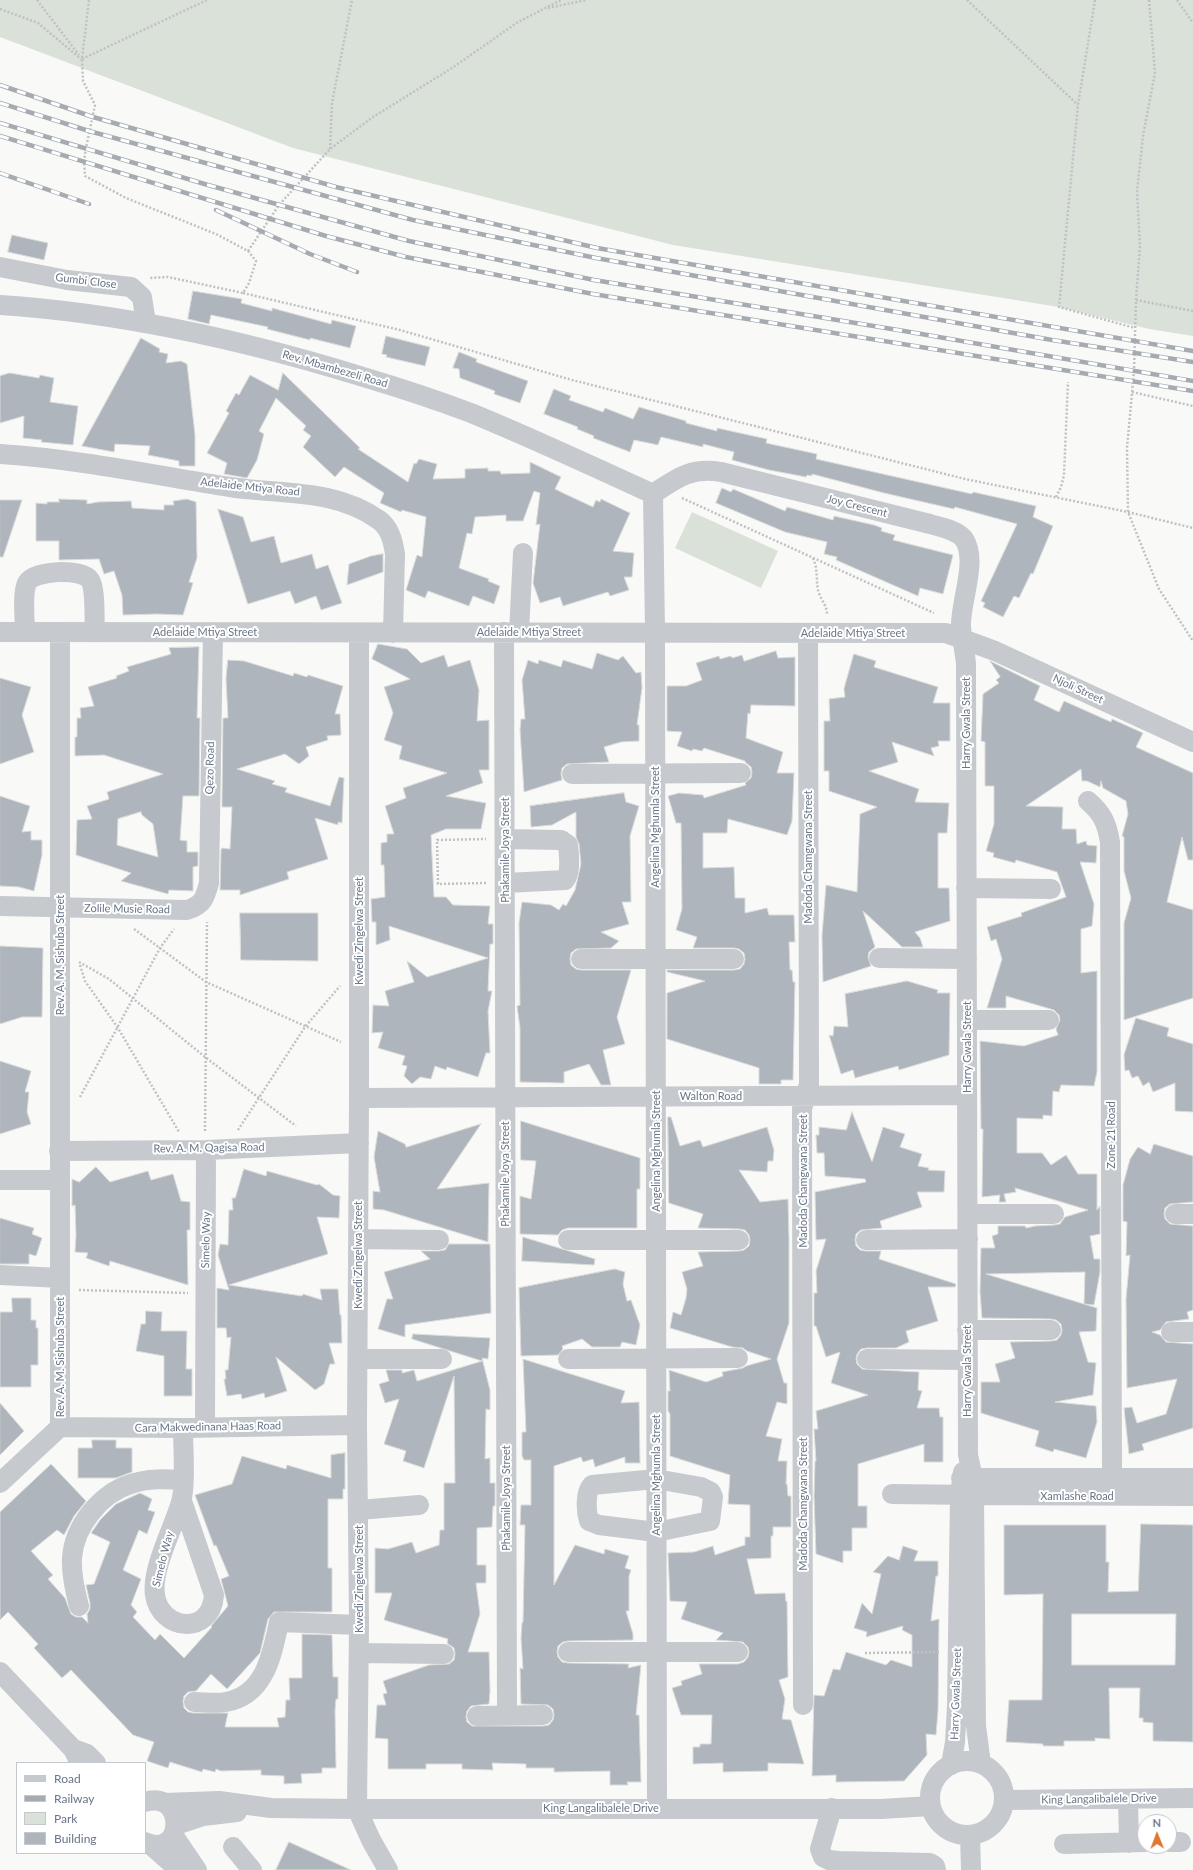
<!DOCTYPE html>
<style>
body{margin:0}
#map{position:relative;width:1193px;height:1870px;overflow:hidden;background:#f9faf8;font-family:Lato,sans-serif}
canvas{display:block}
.legend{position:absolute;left:16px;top:1762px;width:130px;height:92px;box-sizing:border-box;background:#fff;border:1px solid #c3c8cf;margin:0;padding:5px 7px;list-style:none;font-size:12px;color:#697588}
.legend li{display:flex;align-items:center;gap:8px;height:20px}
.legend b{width:20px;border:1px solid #c3c8cf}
.north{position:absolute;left:1137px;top:1814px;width:40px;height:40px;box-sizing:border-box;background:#fff;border:1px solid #c3c8cf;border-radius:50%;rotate:359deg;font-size:11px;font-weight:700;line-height:16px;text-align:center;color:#697588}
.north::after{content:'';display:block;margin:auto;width:14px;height:18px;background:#e07832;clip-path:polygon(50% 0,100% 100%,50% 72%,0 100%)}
</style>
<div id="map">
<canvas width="1193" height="1870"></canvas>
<ul class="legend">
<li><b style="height:5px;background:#c6c9cd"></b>Road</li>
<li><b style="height:5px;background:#a6abb2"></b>Railway</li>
<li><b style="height:11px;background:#dae1d9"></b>Park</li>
<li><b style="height:11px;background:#aeb5bc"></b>Building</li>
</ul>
<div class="north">N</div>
</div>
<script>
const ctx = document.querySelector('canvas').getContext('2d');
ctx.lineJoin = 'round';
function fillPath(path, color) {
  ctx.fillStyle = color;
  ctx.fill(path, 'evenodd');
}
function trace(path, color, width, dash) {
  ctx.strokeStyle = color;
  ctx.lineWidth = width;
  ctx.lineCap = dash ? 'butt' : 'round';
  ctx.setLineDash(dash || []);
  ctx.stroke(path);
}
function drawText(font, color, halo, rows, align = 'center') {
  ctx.font = font + ' Lato,sans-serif';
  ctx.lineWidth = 4;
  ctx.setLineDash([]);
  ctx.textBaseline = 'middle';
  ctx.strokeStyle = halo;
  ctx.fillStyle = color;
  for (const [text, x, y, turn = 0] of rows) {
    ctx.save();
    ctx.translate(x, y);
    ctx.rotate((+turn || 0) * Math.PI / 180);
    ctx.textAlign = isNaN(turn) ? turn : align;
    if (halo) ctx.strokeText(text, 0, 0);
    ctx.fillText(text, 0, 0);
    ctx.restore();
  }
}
const green = new Path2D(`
 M0 0H1193V336L1149 329 1059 307 673 245 293 148 0 37Z
 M692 512 778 551 761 588 675 548Z`);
const building = new Path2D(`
 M12 235 48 243 44 260 8 252Z
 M193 291 242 299 241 303 272 311V308L331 324 332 320 356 326 350 348 310 338V340L267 329 268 327 211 315 209 324 188 319Z
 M386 336 430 347 425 366 386 357 387 355 382 354Z
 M141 338 160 349 159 352 168 354 166 363 181 361 187 364 195 435V466H179V461L148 455 150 446 115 444 114 452 82 446Z
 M459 352 477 359 476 362 528 381 520 403 494 394 495 391 460 378 459 369 453 368Z
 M10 373 39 378 40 375 54 378 50 402 78 406 73 445 41 442 42 440 23 438 24 416 0 423V376Z
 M283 373 360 448 358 449 408 482 414 463 416 464 419 459 437 464 433 479 465 478V469L488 468V471H500L501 474 530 473V462L561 477 555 489 563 493 593 507 596 500 600 502 601 499 630 513 613 551 634 553 632 577H624L629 590 610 596 608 592 563 606 560 597 540 603 533 583 540 524 536 525 540 493 534 491 523 521H506V515L475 517 472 534 467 533 459 568 489 579 488 581 500 586 494 604 473 596 469 606 428 591 425 598 406 590 417 555 422 557 426 517 402 510 401 512 380 503 384 493 344 467 335 477 303 447 311 436 303 430 306 426 276 398 259 431 264 434 257 460 247 478 224 474 227 463 207 453 229 413 226 411 236 393 239 395 250 375 278 390Z
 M554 389 571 396 569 400 603 412 605 408 633 419 639 407 686 421V423L717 431V428L767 439 766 443 817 454 816 459 972 494 973 492 1036 506 1033 517 1053 526 1033 574 1031 573 1019 598 1014 596 1003 617 983 607 985 603 981 601 1017 524 955 507 954 509 884 493 812 474V476L807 475 806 477 769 470 732 460 734 452 703 444V447L661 437 658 445 634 440 630 452 593 438 594 436 577 429 578 427 544 414Z
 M722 488 731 492 733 489 785 511 787 507 833 520 834 516 874 525 882 528 881 531 895 535 893 540 953 555 943 594 920 588 918 596 836 560 837 557 824 554 827 542 785 532 716 503Z
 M59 499 87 500V504L98 502 131 501 132 508 164 510V505H174L173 501 187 499 196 502 197 558 189 582 193 583 183 615 157 614 123 615 122 595 114 571 104 574 99 559 59 560V541H36V503L47 504V502H59Z
 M0 500H22L3 557H0Z
 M218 509 243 517 251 542 274 536 281 563 312 554 316 569 328 565 342 603 321 610 316 596 295 604 290 591 248 604Z
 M383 554V572L347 585 349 564 371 556Z
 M378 644 407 649 421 663 444 655 448 667 470 660 479 690 477 721 489 720V770H479L483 783 446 796 486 803 481 829H446L431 835 434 897H446L453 905 490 906 488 924H493V944H490L488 991H492L488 1011 490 1053H486L478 1077 447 1067 446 1070 435 1066 431 1079 420 1077 412 1084 404 1076 407 1066 402 1065 405 1056 378 1048 383 1032 372 1033 373 1005 389 1006 385 991 414 982 407 961 427 977 488 958 389 926 390 940 376 945V922H372L371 899 385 897 384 865H381V843L387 842V834H394L385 806 406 798 403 788 447 773 399 759 402 746 384 740 393 713 384 687 410 679 372 659Z
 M199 647 197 718H200L199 796H183L180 840 187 841V852H198V866L193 867V891L169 890 168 894 121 881 131 873 76 855 77 820 92 819 87 806 109 799 107 792 163 774 104 755 75 756V737H77V718H81L80 708 94 706 88 687 117 678 116 676 129 671 127 667 171 654 169 648ZM141 812 142 815 153 824 158 857 117 845 118 819Z
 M776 651 778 658 795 657V706L751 705 750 714 748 713 746 738 783 752 777 773H794L792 821 787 835 728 819 727 833H703V868L734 867 735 898H745V913L767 908 769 915H794L795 942H789L790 970H792L793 982H795L793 1080H781V1084H759V1068L667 1039V993L705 981 667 972V970H734L740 969 744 964 745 959 744 953 739 949 734 948H693L697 937 676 930 682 909 681 823H676L668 796 679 793 703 795 704 798 746 785 745 783 751 778 752 773 751 767 745 762V761L704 748 702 751 693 749 692 751 677 746 682 732 667 731V686H686L702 680 696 663 719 656 720 659 731 656 732 658 742 655 744 661Z
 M597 653 618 660 623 656 636 673 641 672 642 688 637 725H639V741L621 742 604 747 609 762 567 764 562 768 561 774 562 780 524 792 520 730 521 719H525L522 680 528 660 538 664 539 660 561 667 563 660 592 669Z
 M854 654 876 661 874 667 938 687 933 703H950V741H938L939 746 931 748 934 756 892 742 898 762 869 771 919 789 915 802 949 803 947 833H938V888H949L950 921 915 932 920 938 923 947H902L863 911 875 947 869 952 868 957 871 966 823 982 822 936 826 885 857 892 860 814 877 807 829 791V771H824V721H830L829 699 845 697 844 689Z
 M228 660 244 661 293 676 294 673 307 677 308 675 343 686 335 714H340L341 735 327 736 328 740 306 747 309 756 299 764 285 754 237 769 275 781 272 784 287 788 285 792 330 806 339 777 344 778 342 823 338 822V825L315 818 328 859 287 872 289 879 240 895V890H220L221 850 222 848 230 849 232 807H222V796L223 718H228L226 679Z
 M990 661 1040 686 1034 700 1059 712 1064 701 1111 722 1112 719 1143 733 1136 747 1193 773V860H1188L1182 837 1167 902 1193 910V998L1124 1020V923L1131 898 1124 871V837L1122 836 1128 814 1126 801 1103 788 1101 781 1100 787 1087 781H1082L1081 769 1026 806 1063 807 1062 829H1076L1077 844 1086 841 1087 845 1097 846 1096 863 1080 862 1094 904 1092 926 1081 929V973L1097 971V1072L1094 1086 1061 1085 1059 1092 1053 1091 1052 1116 1043 1115V1119L1017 1118V1153H1042L1051 1165 1066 1155 1078 1174H1097V1210L1100 1206V1234L1090 1236 1094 1259H1100V1272L1094 1305 1084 1304 1085 1272 986 1274 1097 1308 1096 1331 1079 1332 1088 1362 1096 1363 1093 1395 1055 1402 1096 1406 1097 1422 1086 1458 1054 1449 1053 1452 1035 1446 1039 1431 981 1413V1382H1000L995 1364 1015 1358 1010 1342 1051 1341 1057 1340 1061 1335 1062 1330 1061 1324 1056 1320 1051 1319 982 1318 980 1292 981 1248H995L992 1236 998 1234V1226H1025L1026 1228 1035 1226 1054 1225 1060 1224 1065 1217 1088 1210 1015 1188 1016 1192 1004 1194 1006 1202H999L1000 1195 982 1197 983 1129H981L980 1041 1024 1046 1058 1035 1056 1029 1060 1020 1059 1015 1054 1010 1006 996V1008H987L1002 959 996 939 991 941 987 927 1022 916 1021 913 1066 897 1057 872 1016 860 1015 863 993 857 994 853 986 851 994 824V786H985V742L981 741 983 694 999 683 996 680 1000 677Z
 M0 678 31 687 22 715 34 752 0 764Z
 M624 793 626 802 639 806 630 836 631 902H622L629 924 601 932 619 941 611 948 576 949 571 953 570 959 571 965 576 969 581 970H631L617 1017 625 1044 603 1050 611 1085H601L589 1064 564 1072V1083L520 1082V1028L517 1006 520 1005 519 923 522 902 551 905 559 910 563 904 566 906 575 890 581 864 579 844 576 837V812L552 825 531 827 530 806Z
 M0 796 30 806 22 832 31 831V840H42V855L34 891 19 887 0 886Z
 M240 913H318V961L241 960Z
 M0 946 43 948 42 1017H22L0 1024Z
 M907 981 938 990 937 993H950L949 1055 899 1070 898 1066 855 1078 853 1070 841 1074 829 1035 833 1036 834 1026 848 1027 845 994Z
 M1136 1018 1169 1028 1167 1036 1193 1044V1112L1175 1111V1083L1153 1092 1149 1082 1143 1086 1138 1076 1132 1078 1129 1070 1125 1071 1124 1055Z
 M0 1061 31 1071 25 1092H29L27 1112 31 1124 0 1134Z
 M852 1112 872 1162 883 1127 905 1134 900 1147 922 1154 918 1166 929 1168 928 1170 945 1171 944 1192H917L922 1207 880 1221 882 1228 861 1230 856 1234 855 1240 856 1246 860 1250 866 1251H881L879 1259 956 1284 955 1287H928L938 1321 906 1331 909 1342 896 1348H867L861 1349 857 1354 856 1359 857 1364 862 1369 919 1372 918 1390 922 1391 917 1408H939L940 1417H943V1462H924V1444L858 1464V1506H867V1528H852V1551H843V1563L816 1554 814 1496 815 1461H816L814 1429H818L816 1411 868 1395 831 1383 840 1352 826 1357 816 1326H814V1293H817L816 1271 826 1239 816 1240 815 1192 866 1182 865 1179 825 1176 824 1153H817L816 1135H819V1127L846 1130Z
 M668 1117H671L680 1146 700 1140 703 1147 767 1127 774 1150 773 1161H768L767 1172 739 1170 760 1202 788 1199 789 1240V1323L777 1359 784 1383H787V1404L777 1402 766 1436 782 1439 778 1461H787L786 1484H787L788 1496H791V1527H773V1536H771V1558L747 1559 755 1594 785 1593 786 1602 787 1601 788 1677 779 1680 785 1699 782 1719 791 1720 804 1764 768 1763V1771L723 1772V1763L693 1764V1747H700V1744H711L712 1715H681L672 1688 682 1685 681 1681 702 1674 699 1664H738L744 1662 748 1657 749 1652 748 1647 743 1642 716 1640 723 1633 681 1619 687 1602 670 1601 668 1553 694 1552 713 1546 715 1555 745 1545V1537H750V1505L728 1504 730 1475 670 1456V1414L668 1411V1391H670L669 1370 706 1382 723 1376 722 1372 743 1368 746 1366 771 1359 747 1351 743 1348 732 1347 670 1328 673 1312 681 1315 686 1298 687 1289 682 1272 703 1266 698 1252 739 1251 744 1250 749 1246 750 1240 749 1235 745 1230 739 1229 698 1228 703 1214 669 1203Z
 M521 1121 640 1158V1189H637V1228H568L562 1230 558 1235 520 1234V1196L531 1199 536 1161 521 1160Z
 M481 1124 437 1189 489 1183 488 1242 384 1210 373 1209V1191L380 1192 374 1157 378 1131 405 1144 406 1147Z
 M1154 1144 1193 1156V1202L1170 1204 1165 1208 1164 1214 1165 1219 1170 1224 1193 1226V1310L1187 1312 1189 1319 1166 1322 1160 1330 1152 1332 1160 1335 1166 1342 1193 1344V1428L1142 1444 1144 1450 1129 1454 1124 1408 1132 1407 1137 1423 1166 1414 1177 1379 1127 1388 1126 1299 1130 1255 1126 1256 1127 1222 1123 1221V1185L1130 1159 1138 1147 1150 1154Z
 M96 1167 110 1182 148 1171 151 1180 173 1174 181 1201 190 1202V1230H187L188 1285 110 1261 109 1266 86 1258 88 1253 75 1252 76 1235 75 1205 72 1206V1179L79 1182Z
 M244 1169 266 1176 267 1171 317 1185 319 1184 333 1195 340 1196 339 1218 317 1217 328 1254 229 1285 302 1296 303 1294 322 1300 320 1289H338L340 1315H341L342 1343H329L335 1364H330L324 1384 315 1390 276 1357 287 1391 265 1398 264 1393 242 1399 241 1394 227 1396 224 1379H226L225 1370H228L231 1337 227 1338 226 1328H217V1288L229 1290 218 1255 220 1244 228 1245 229 1210H233L232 1198H235Z
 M0 1218 34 1228 32 1234 42 1238 36 1256 29 1254V1264H0Z
 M523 1237 595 1259 594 1265 522 1261Z
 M449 1244H490L491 1313 405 1325V1337L378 1329 387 1299H393L384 1272 430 1259 421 1251H439L445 1250Z
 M615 1269 625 1272 623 1284 627 1301 631 1300 640 1325 636 1345 622 1342 620 1347H592L582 1339 562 1346 563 1349 558 1355 521 1356 519 1288Z
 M12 1298H31V1320H36V1328H38V1365H31V1387H0V1312H12Z
 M146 1311 162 1312 161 1331H187L186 1369H192V1396H164V1356L136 1351 141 1324H145Z
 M413 1334 490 1338 488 1359 482 1358 490 1390V1410L486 1409 485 1459 490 1458V1483H495V1506H493L492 1527 477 1528V1565H486V1583H476L480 1614 468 1652H489L490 1691 489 1704 471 1706 467 1711 466 1717 467 1722 472 1726H543L549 1725 553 1720 554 1715 553 1709 548 1705 521 1704 520 1668 523 1669 521 1638 522 1623 523 1622 525 1525H520L521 1505H531V1460H524L522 1456V1432H526L523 1359 625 1391 621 1403 639 1402 640 1463H625V1457L595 1467 593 1459 583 1462 581 1457 554 1466V1585L575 1545 604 1554 605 1549 629 1556 625 1568 631 1570 629 1576V1611H626L633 1634V1640L568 1641 563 1642 558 1646 557 1652 558 1657 562 1662 568 1663 629 1664 628 1668 641 1665 636 1715H639L641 1782H627L628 1785H610V1771L554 1772V1768H526V1764L492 1763 493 1770 462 1769V1764H426V1769H388V1739L375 1738 377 1705H386L383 1694 387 1693 383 1681 429 1665 449 1664 454 1660 455 1654 454 1648 447 1643 448 1639 384 1620 392 1593H375V1548L388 1549 412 1542 416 1553 439 1545 440 1530H444V1483H455L454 1376 424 1468 403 1461 406 1451 384 1444 399 1399 385 1403 379 1384 389 1381 386 1370H402V1373L414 1370 417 1381 482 1361 412 1339Z
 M0 1403 24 1431 0 1455Z
 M92 1440H116V1448H132V1472L116 1478H78V1448H92Z
 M345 1453V1489H343V1499H328V1568H332V1612H274L268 1619 260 1653 227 1689 211 1674 196 1691 188 1692 184 1696 183 1701 184 1708 188 1712 193 1713H228L225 1727H279L277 1718 285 1717 286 1700H290L289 1678H302V1634L332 1635 333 1677H338V1699H336L335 1711 336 1768H322V1773L301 1774 302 1783 284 1784V1776L261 1775V1770L221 1771 216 1769 215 1772 203 1769 202 1772 170 1762 168 1768 147 1761 154 1742 133 1735 71 1670 62 1678 34 1648 38 1644 8 1612 0 1620V1512L51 1464 86 1501 74 1516 64 1535 57 1530 31 1551 53 1575 48 1579 65 1598 71 1614 76 1617H82L88 1623 87 1614 90 1609V1603L86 1585 94 1584 110 1542 91 1533 94 1529 100 1520 116 1504 140 1493 152 1499 148 1510 155 1512 147 1534 139 1530 123 1570 141 1579 131 1605 137 1612 133 1617 155 1640 160 1634 184 1658 212 1627 211 1626 228 1606 221 1579 229 1576 216 1545 214 1546 195 1495 232 1484 242 1456 286 1469 287 1465 331 1478V1455Z
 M1141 1524 1193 1525V1742L1153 1741V1723L1143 1722V1718H1139L1140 1688H1109L1110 1739 1095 1738V1741H1064V1746H1043V1744L1006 1742 1009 1700H1042L1043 1594 1004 1595V1525H1106V1562H1109L1108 1592 1138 1591ZM1072 1614H1176L1175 1665H1072Z
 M903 1546 918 1551 914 1561H938V1576H936L931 1621 939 1619 938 1711 936 1735 926 1734 927 1755 904 1781 836 1782V1775L812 1776 814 1695 824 1696 833 1669 840 1670 846 1652 886 1665 891 1660 912 1667V1635L902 1630 903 1626 866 1637 867 1632 854 1628 862 1603 872 1614 881 1574 873 1572 888 1556 899 1560Z
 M289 1842 351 1870H276Z`);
const path = new Path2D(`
 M37 0 79 55
 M89 0 82 59 83 81 95 105 86 148 84 161 85 176 126 198 216 234 248 251 256 261 249 283 243 293 168 277 149 278
 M967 0 1078 105
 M1095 0 1078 105 1059 307 1135 328
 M1149 0 1155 73 1143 136 1137 192 1140 246 1136 300 1134 371 1127 448 1128 512 1159 589 1193 641
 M1177 0 1193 23
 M548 8 586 0
 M0 9 38 23 81 59
 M82 59 207 0
 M330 149 332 103 352 0
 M248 251 279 205 330 149 373 117 452 68 518 22 561 0
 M243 293 400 330 572 380 965 479 1128 512 1193 528
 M1136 300 1193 311
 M1132 392 1193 406
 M1056 497 1061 487 1064 475 1068 382
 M682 498 934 613
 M813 558C818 569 816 579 818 590 820 599 827 605 827 614
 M486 883 438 884 437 840 486 839
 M134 929 206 982 341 1042
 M79 962 109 979 205 1057 296 1126
 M80 965 85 981 118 1028 179 1132
 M80 1097 160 948 174 929
 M238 1130 305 1027 340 986
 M205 1131 207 922
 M79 1290 188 1293
 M865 1653 940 1652`);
const minor = new Path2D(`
 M0 267 67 280 131 287 142 297 146 323
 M0 305C122 313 243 340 360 376 397 387 434 399 471 413 532 438 592 466 653 494
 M0 454C78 459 154 475 230 487 281 495 334 488 379 520 390 528 393 541 395 554L393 633
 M653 494C677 478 691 467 721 472L930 524C940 527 957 530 964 539 978 560 961 600 961 624 961 637 965 651 966 664L968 1455 973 1478 974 1495 976 1726 981 1764
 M653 494 655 632 657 1808
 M0 632 946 633 995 651 1193 742
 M25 632C25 620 22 593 27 583 34 570 82 568 90 580 96 589 94 621 95 632
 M504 632 507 1715
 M519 632 523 553
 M359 633V1098L357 1425 359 1625 357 1809 371 1840 388 1870
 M572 774 741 773
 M1088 801C1102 813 1107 823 1110 842L1112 1477
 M505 839 561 840 568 845C569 854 571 873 565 880L506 883
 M966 888 1051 889
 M0 906 187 910C203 905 205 898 209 883L213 632
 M879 958 967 959
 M581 959H734
 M967 1020H1049
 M359 1098 967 1095
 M59 1151 206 1150 359 1143
 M0 1180H59
 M968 1214H1054
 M1175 1214H1193
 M358 1239 439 1240
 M568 1240H739
 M866 1240 968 1239
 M0 1275 60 1278
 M967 1330H1051
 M1171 1332H1193
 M358 1359H442
 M568 1359 738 1358
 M867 1359 967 1360
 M60 1427 183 1428 357 1425
 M205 1427 206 1150
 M961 1478H1193
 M656 1479 701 1487 711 1492 713 1497 710 1521 656 1532 599 1525 589 1521C586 1511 585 1492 592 1485Z
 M0 1483 60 1427V632
 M892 1494 974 1495 1193 1496
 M182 1501 214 1595C211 1637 160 1630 155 1595 151 1569 174 1527 181 1502 186 1486 183 1446 183 1428
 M359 1510 419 1505
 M79 1606C75 1591 71 1574 72 1558 74 1526 101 1493 131 1484 148 1478 166 1479 183 1480
 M568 1652H738
 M359 1653 444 1654
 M0 1672 73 1749 80 1763
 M194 1702C205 1702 215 1704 226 1702 265 1695 272 1655 279 1622L359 1625
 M803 1705 802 1109 809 1084 808 633
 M477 1716 543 1715
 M73 1749 87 1754 96 1763
 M930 1798a37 37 0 1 1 74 0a37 37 0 1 1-74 0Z
 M951 1765 955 1742 957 1706 960 1495 963 1472
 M1128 1799 1129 1843
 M1004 1800 1193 1798
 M145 1802C186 1789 185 1860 145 1842
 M164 1803 219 1801 271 1808 357 1809H881L931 1806
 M832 1808 820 1849 823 1857 829 1860 839 1861 930 1863 935 1866 936 1870
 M176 1825 203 1816 237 1812
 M970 1835 971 1870
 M174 1836 197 1870
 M1169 1842H1181
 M1064 1844 1145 1842
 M151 1845 179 1870
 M233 1847 252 1870`);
const rail = new Path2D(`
 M0 85 93 117 336 187 597 248 1193 351
 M0 103 89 131 413 220 596 258 1052 340 1193 362
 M0 123 208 185 409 241 594 280 904 331 1193 381
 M0 136 326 236 406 257 593 294 1193 391
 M0 173 89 204
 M216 210 310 254 357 272`);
const streetNames = [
 ["Gumbi Close",86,281,7],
 ["Rev. Mbambezeli Road",335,369,16],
 ["Adelaide Mtiya Road",250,487,6],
 ["Joy Crescent",857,506,14],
 ["Adelaide Mtiya Street",205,632],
 ["Adelaide Mtiya Street",529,632],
 ["Adelaide Mtiya Street",853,633],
 ["Njoli Street",1078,689,25],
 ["Harry Gwala Street",966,723,-90],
 ["Qezo Road",210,768,-89],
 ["Angelina Mghumla Street",655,827,-90],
 ["Phakamile Joya Street",505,850,-90],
 ["Madoda Chamgwana Street",808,857,-90],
 ["Zolile Musie Road",127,909,1],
 ["Kwedi Zingelwa Street",359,931,-90],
 ["Rev. A. M. Sishuba Street",60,955,-90],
 ["Harry Gwala Street",967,1047,-90],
 ["Walton Road",711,1096],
 ["Zone 21 Road",1111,1135,-90],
 ["Rev. A. M. Qagisa Road",209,1148,-1],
 ["Angelina Mghumla Street",656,1151,-90],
 ["Phakamile Joya Street",505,1174,-90],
 ["Madoda Chamgwana Street",803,1181,-90],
 ["Simelo Way",206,1240,-89],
 ["Kwedi Zingelwa Street",358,1255,-90],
 ["Rev. A. M. Sishuba Street",60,1357,-90],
 ["Harry Gwala Street",967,1371,-90],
 ["Cara Makwedinana Haas Road",208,1427,-1],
 ["Angelina Mghumla Street",656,1475,-90],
 ["Xamlashe Road",1077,1496],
 ["Phakamile Joya Street",506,1498,-90],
 ["Madoda Chamgwana Street",803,1504,-90],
 ["Simelo Way",163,1559,-76],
 ["Kwedi Zingelwa Street",359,1579,-90],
 ["Harry Gwala Street",956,1694,-88],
 ["King Langalibalele Drive",1099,1799,-1],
 ["King Langalibalele Drive",601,1808]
];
fillPath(green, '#dae1d9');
fillPath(building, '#aeb5bc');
trace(building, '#dbdcda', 1);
trace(path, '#c0c1c4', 2.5, [2, 2]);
trace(minor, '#c6c9cd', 20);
trace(rail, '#a6abb2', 4.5);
trace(rail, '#fff', 3, [9]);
drawText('11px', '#697588', '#fff', streetNames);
</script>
